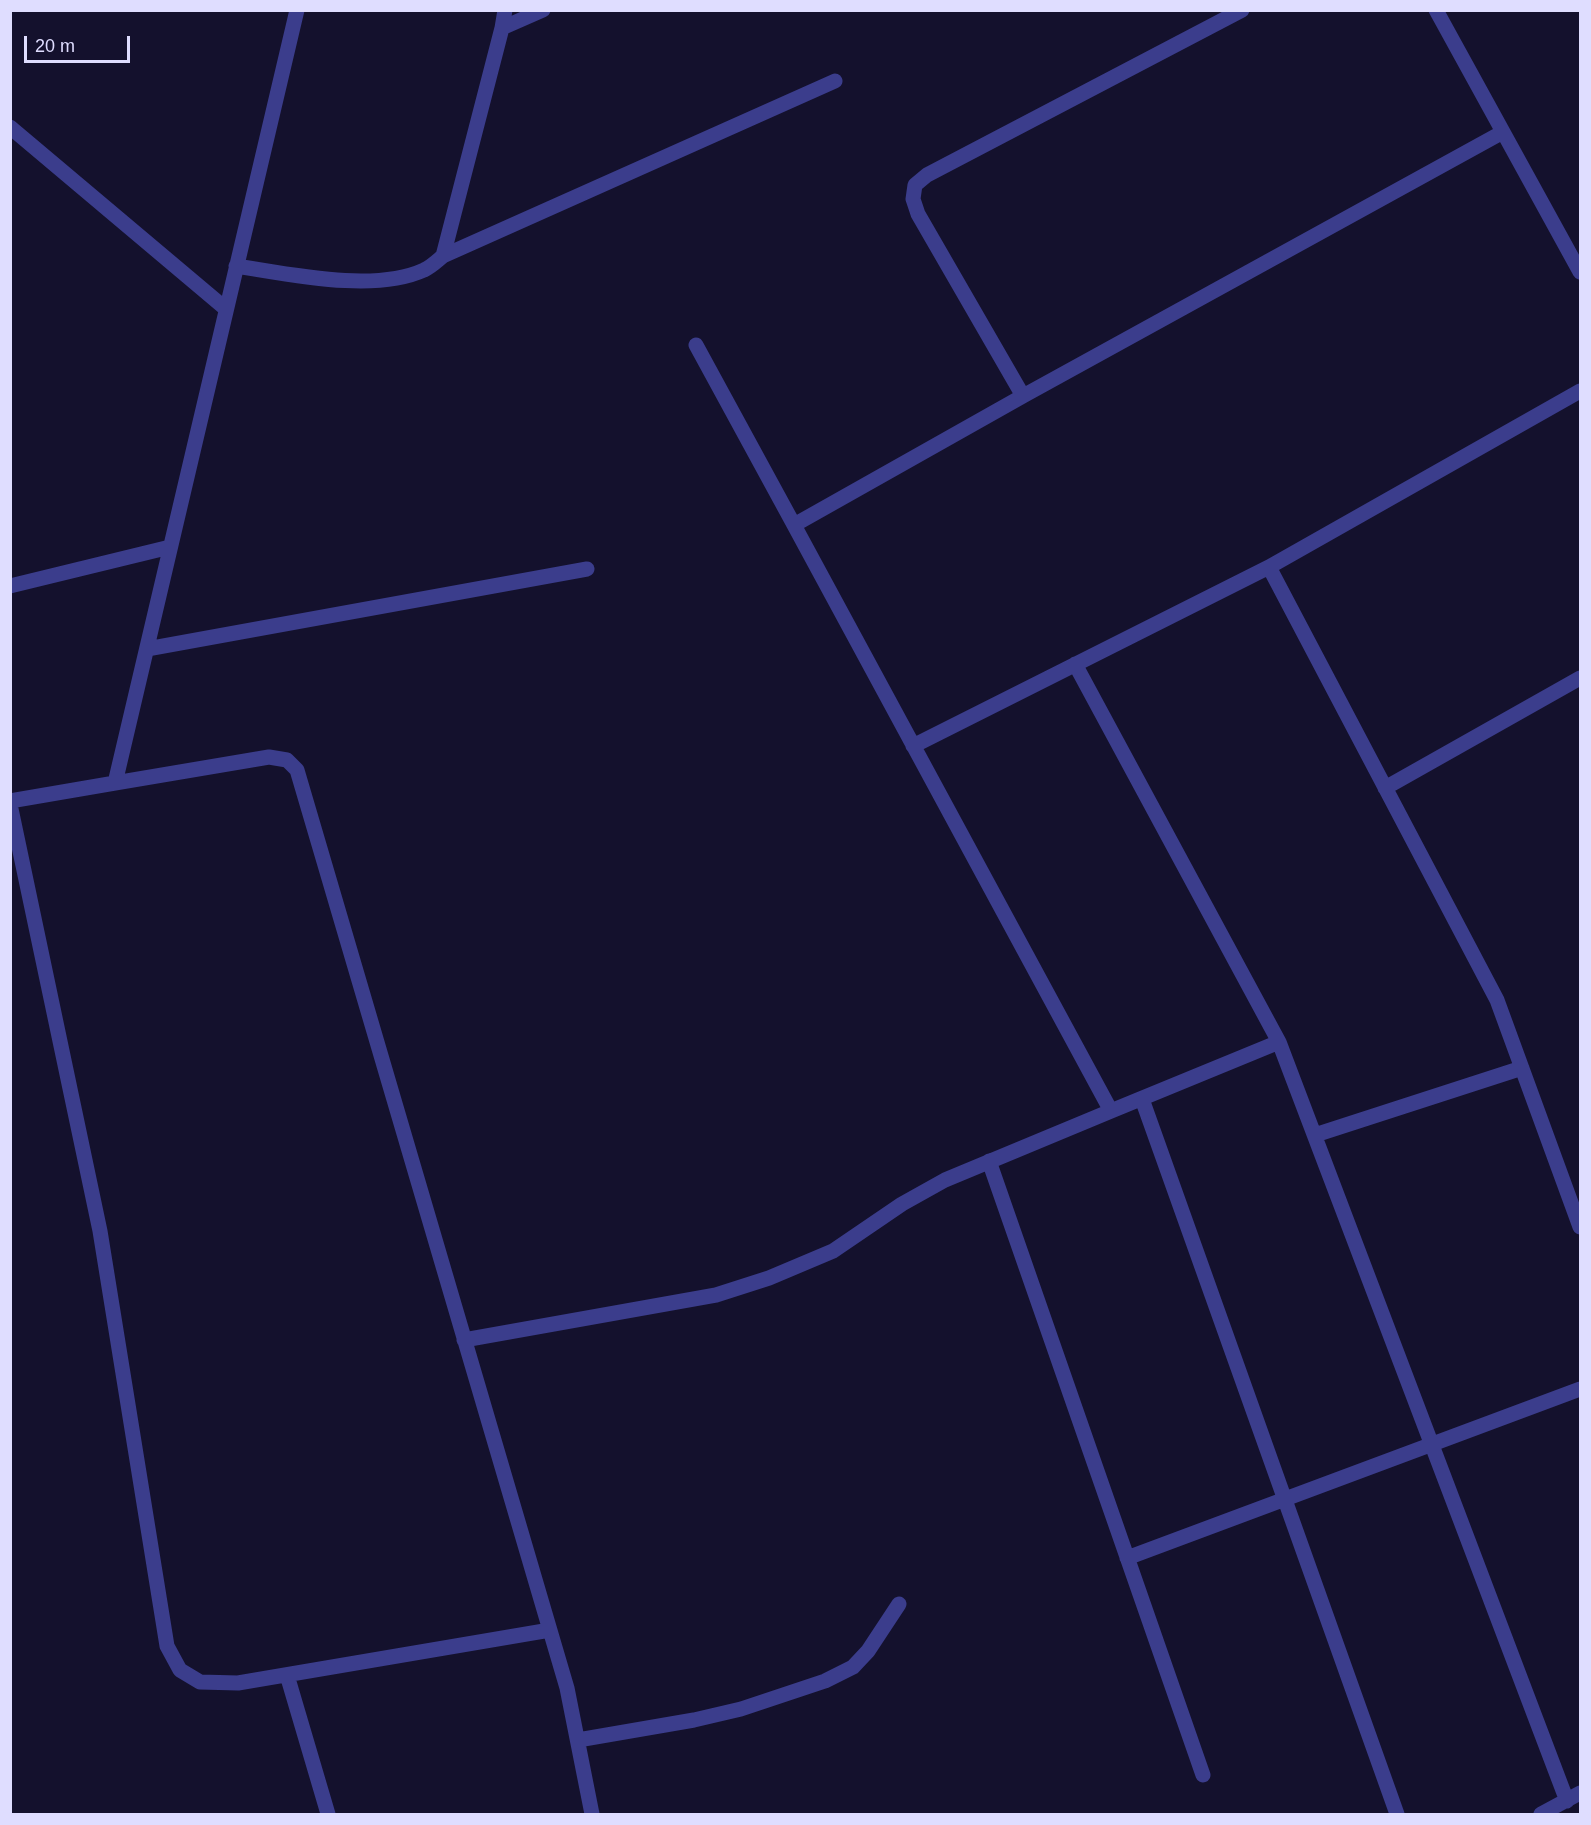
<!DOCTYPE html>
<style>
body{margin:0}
#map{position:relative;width:1591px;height:1825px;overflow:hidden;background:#14112d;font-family:Arial,sans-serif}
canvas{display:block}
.frame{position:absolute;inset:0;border:12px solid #dfddff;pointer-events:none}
.scale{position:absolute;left:24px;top:36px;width:106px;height:27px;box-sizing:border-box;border:3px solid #dfddff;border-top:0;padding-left:8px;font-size:18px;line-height:21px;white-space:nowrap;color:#dfddff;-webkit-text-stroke:4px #14112d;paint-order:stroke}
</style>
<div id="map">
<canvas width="1591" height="1825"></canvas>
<div class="frame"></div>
<div class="scale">20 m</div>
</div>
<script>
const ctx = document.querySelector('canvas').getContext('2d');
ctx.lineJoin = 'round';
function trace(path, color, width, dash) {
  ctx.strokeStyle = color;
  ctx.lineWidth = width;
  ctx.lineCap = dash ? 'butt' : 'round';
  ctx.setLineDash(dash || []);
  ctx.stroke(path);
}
const minor = new Path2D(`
 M1242 10 927 175 915 185 913 199 918 214 1023 396 794 525 1111 1111 1279 1042 1567 1801
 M1436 10 1580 272
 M502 28 543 10
 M10 127 226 309
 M443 256 835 81
 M236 266C289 274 374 293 424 270 431 267 437 261 443 256L502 28 505 10
 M696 345 794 525
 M1023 396 1503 132
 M1269 567 1497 1000 1580 1227
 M10 586 170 547
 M147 649 587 569
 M1075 664 1279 1042
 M913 746 1269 567 1580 391
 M115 783 269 757 287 760 297 770 567 1688 592 1814
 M1385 788 1580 678
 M10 801 115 783 297 10
 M10 804 100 1231 167 1646 180 1670 200 1682 238 1683 550 1630
 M1142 1099 1397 1814
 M1315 1135 1522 1068
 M989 1161 1203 1775
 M464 1340 716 1295 769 1278 833 1251 902 1204 945 1180 1111 1111
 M1127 1558 1580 1389
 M287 1675 328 1814
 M578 1740 694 1720 741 1709 825 1681 853 1667 868 1651 899 1604
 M1541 1814 1580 1793`);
trace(minor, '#3b3d8c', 15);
</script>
